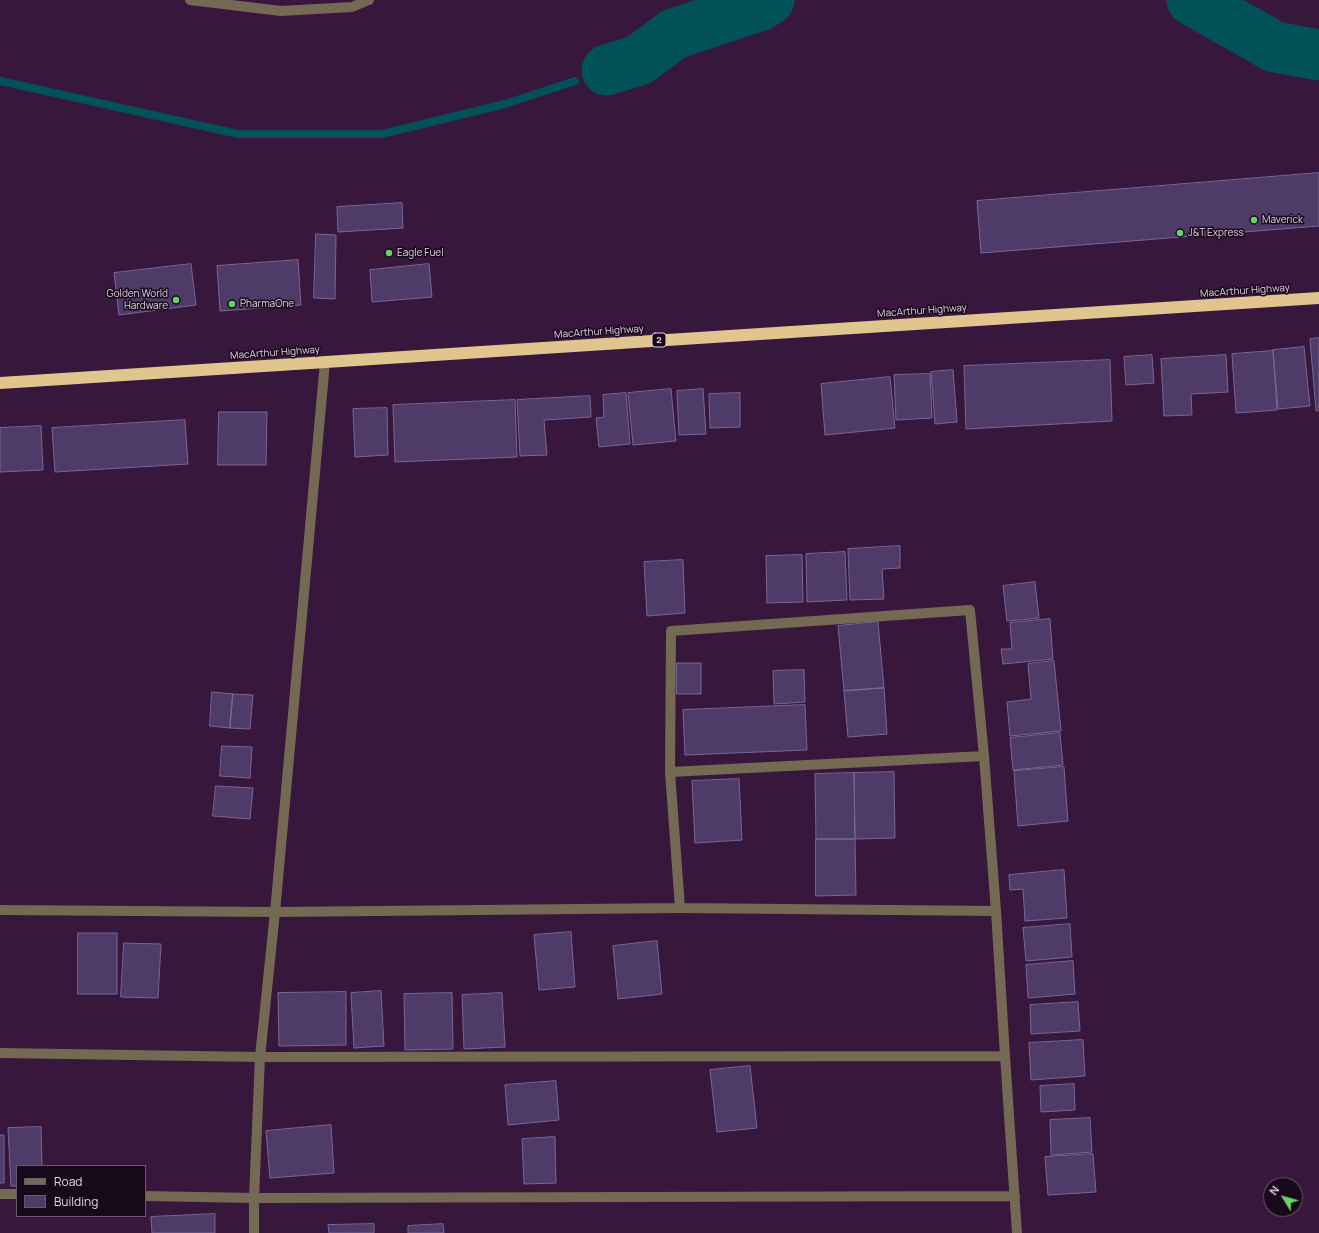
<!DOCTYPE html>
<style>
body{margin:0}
#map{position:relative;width:1319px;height:1233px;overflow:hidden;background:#38173c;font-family:Manrope,sans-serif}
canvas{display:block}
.legend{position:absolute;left:16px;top:1165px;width:130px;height:52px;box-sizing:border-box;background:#170919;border:1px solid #6a596c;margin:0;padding:5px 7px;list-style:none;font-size:12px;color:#e6d1e8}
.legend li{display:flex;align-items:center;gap:8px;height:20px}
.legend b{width:20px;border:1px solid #6a596c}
.north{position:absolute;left:1263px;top:1177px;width:40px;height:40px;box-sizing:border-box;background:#170919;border:1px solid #6a596c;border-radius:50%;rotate:307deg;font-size:11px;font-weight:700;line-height:16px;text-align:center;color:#e6d1e8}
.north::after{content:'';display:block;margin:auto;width:14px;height:18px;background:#68d465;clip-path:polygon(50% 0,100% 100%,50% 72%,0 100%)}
</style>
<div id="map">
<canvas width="1319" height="1233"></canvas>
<ul class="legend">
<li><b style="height:5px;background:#746953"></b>Road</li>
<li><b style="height:11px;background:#4e3b68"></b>Building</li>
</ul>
<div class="north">N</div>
</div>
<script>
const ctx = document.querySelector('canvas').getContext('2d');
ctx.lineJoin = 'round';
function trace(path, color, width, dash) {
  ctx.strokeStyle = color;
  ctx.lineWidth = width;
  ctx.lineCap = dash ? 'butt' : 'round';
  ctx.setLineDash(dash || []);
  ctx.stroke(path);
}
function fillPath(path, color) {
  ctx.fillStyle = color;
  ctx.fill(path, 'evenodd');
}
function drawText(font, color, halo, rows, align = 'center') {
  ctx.font = font + ' Manrope,sans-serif';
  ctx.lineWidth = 3;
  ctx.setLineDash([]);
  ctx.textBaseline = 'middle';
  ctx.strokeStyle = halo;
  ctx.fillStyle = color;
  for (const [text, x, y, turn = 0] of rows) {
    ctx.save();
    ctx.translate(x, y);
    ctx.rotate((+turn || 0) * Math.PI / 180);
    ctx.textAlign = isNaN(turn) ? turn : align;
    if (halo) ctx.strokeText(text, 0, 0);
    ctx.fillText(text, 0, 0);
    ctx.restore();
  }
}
const stream = new Path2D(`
 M0 81 238 134H382L505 104 575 81`);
const river = new Path2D(`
 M1192 0 1275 47 1319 55
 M607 70 639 60 674 34 761 5 769 0`);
const building = new Path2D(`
 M1319 173V226L981 253 977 201Z
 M402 203 403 228 338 232 337 207Z
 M316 234 336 235 335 299 314 298Z
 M298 260 301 305 220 311 217 266Z
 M191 264 196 305 119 315 114 273Z
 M429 264 432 297 372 302 370 270Z
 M1319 338V411H1316L1310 339Z
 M1304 347 1310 406 1278 409 1273 350Z
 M1273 351 1277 410 1236 413 1232 354Z
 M1152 355 1154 383 1126 385 1124 357Z
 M1226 355 1228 392 1191 394 1192 415 1164 416 1161 359Z
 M1110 360 1112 421 966 429 964 366Z
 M953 370 957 422 935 424 931 372Z
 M930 374 932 418 896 420 894 375Z
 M890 377 895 428 825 435 821 384Z
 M671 389 676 441 633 445 628 393Z
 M703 389 706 434 679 435 677 391Z
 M626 393 630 444 599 447 596 418 604 417 603 395Z
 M740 393V427L710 428 709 394Z
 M590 396 591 417 544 420 547 455 520 456 517 400Z
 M515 400 517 457 395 462 393 405Z
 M387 408 388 455 355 457 353 409Z
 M219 412H267L266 465H218Z
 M185 420 188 464 55 472 52 428Z
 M41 426 43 470 0 472V428Z
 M900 546V568L882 569 884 599 850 600 848 549Z
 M845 552 847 600 807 602 806 554Z
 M802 555 803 602 767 603 766 556Z
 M683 560 685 613 647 616 644 562Z
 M1035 582 1039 618 1007 621 1003 586Z
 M1050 619 1053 659 1003 664 1001 649H1012L1010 623Z
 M878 622 884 688 844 691 838 626Z
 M1054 661 1061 731 1010 736 1007 702 1031 699 1028 664Z
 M677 663H701V694H677Z
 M804 670 805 702 774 704 773 671Z
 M884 688 887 734 848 737 844 691Z
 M212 692 233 694 230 728 210 726Z
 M233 694 253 695 250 729 230 728Z
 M805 705 807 750 685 755 683 710Z
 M1060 733 1063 765 1013 770 1010 738Z
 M222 746 252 747 250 778 220 776Z
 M1064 767 1068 821 1018 826 1014 771Z
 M894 772 895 838 855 839 854 773Z
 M854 773 855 839H816L815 774Z
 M739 779 742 840 695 843 692 781Z
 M216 786 253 788 250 819 213 816Z
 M816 839H855L856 895 816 896Z
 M1064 870 1067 918 1025 921 1023 889 1010 890 1009 875Z
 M1070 924 1072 957 1026 961 1023 928Z
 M571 932 575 987 539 990 534 935Z
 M78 933H117V994H78Z
 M657 941 662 994 618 999 613 946Z
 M124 943 161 944 158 998 121 997Z
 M1073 961 1075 994 1028 998 1026 965Z
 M381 991 384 1046 354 1048 351 993Z
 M346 992V1045L279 1046 278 993Z
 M452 993 453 1049 405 1050 404 994Z
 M502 993 505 1047 464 1049 462 995Z
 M1078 1002 1080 1031 1031 1034 1030 1005Z
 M1083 1040 1085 1076 1031 1080 1029 1043Z
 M750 1066 757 1128 717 1132 710 1070Z
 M556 1081 559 1120 508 1125 505 1085Z
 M1074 1084 1075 1110 1041 1112 1040 1086Z
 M1090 1118 1092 1152 1051 1155 1050 1120Z
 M331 1125 334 1173 270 1178 266 1131Z
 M41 1127 42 1166H17V1186H11L8 1128Z
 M0 1135H4V1183H0Z
 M555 1137 556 1183 524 1184 522 1139Z
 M1093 1154 1096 1192 1048 1195 1045 1157Z
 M215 1214V1233H152L151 1217Z
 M374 1224V1233H329L328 1225Z
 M443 1224 444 1233H408V1226Z`);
const minor = new Path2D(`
 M190 0 281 11 352 7 369 0
 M670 772 984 756
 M680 908 670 772 671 631 970 610 984 756 996 911 1005 1056 1017 1233
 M0 910 275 912 680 908 996 911
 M0 1053 260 1057 1005 1056
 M0 1194H17
 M145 1196 254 1198 1015 1196
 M254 1233V1198L260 1057 275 912 325 362`);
const highway = new Path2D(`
 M0 383 1319 298`);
const markers = [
 [1254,220,4,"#68d465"],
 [1180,233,4,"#68d465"],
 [389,253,4,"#68d465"],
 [176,300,4,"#68d465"],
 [232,304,4,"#68d465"]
];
const shields = [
 [659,340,14]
];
const shieldNames = [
 ["2",659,340]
];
const poiNames = [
 ["Maverick",1262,220],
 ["J&T Express",1188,233],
 ["Eagle Fuel",397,253],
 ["Golden World",168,294,"right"],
 ["Hardware",168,306,"right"],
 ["PharmaOne",240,304]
];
const streetNames = [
 ["MacArthur Highway",1245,291,-4],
 ["MacArthur Highway",922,311,-4],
 ["MacArthur Highway",599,332,-4],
 ["MacArthur Highway",275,353,-4]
];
trace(stream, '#005258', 8);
trace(river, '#005258', 51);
fillPath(building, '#4e3b68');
trace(building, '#7b6697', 1);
trace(minor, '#746953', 10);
trace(highway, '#e1c58f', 12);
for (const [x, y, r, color] of markers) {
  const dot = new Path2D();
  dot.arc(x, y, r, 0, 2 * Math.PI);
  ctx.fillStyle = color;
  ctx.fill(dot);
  trace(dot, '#170919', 1.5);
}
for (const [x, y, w] of shields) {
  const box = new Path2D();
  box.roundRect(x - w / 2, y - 7, w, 14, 3);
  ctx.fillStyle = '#170919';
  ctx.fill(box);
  trace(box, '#e6d1e8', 1);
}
drawText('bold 9px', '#e6d1e8', null, shieldNames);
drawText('10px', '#e6d1e8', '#170919', poiNames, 'left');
drawText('10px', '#e6d1e8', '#170919', streetNames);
</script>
